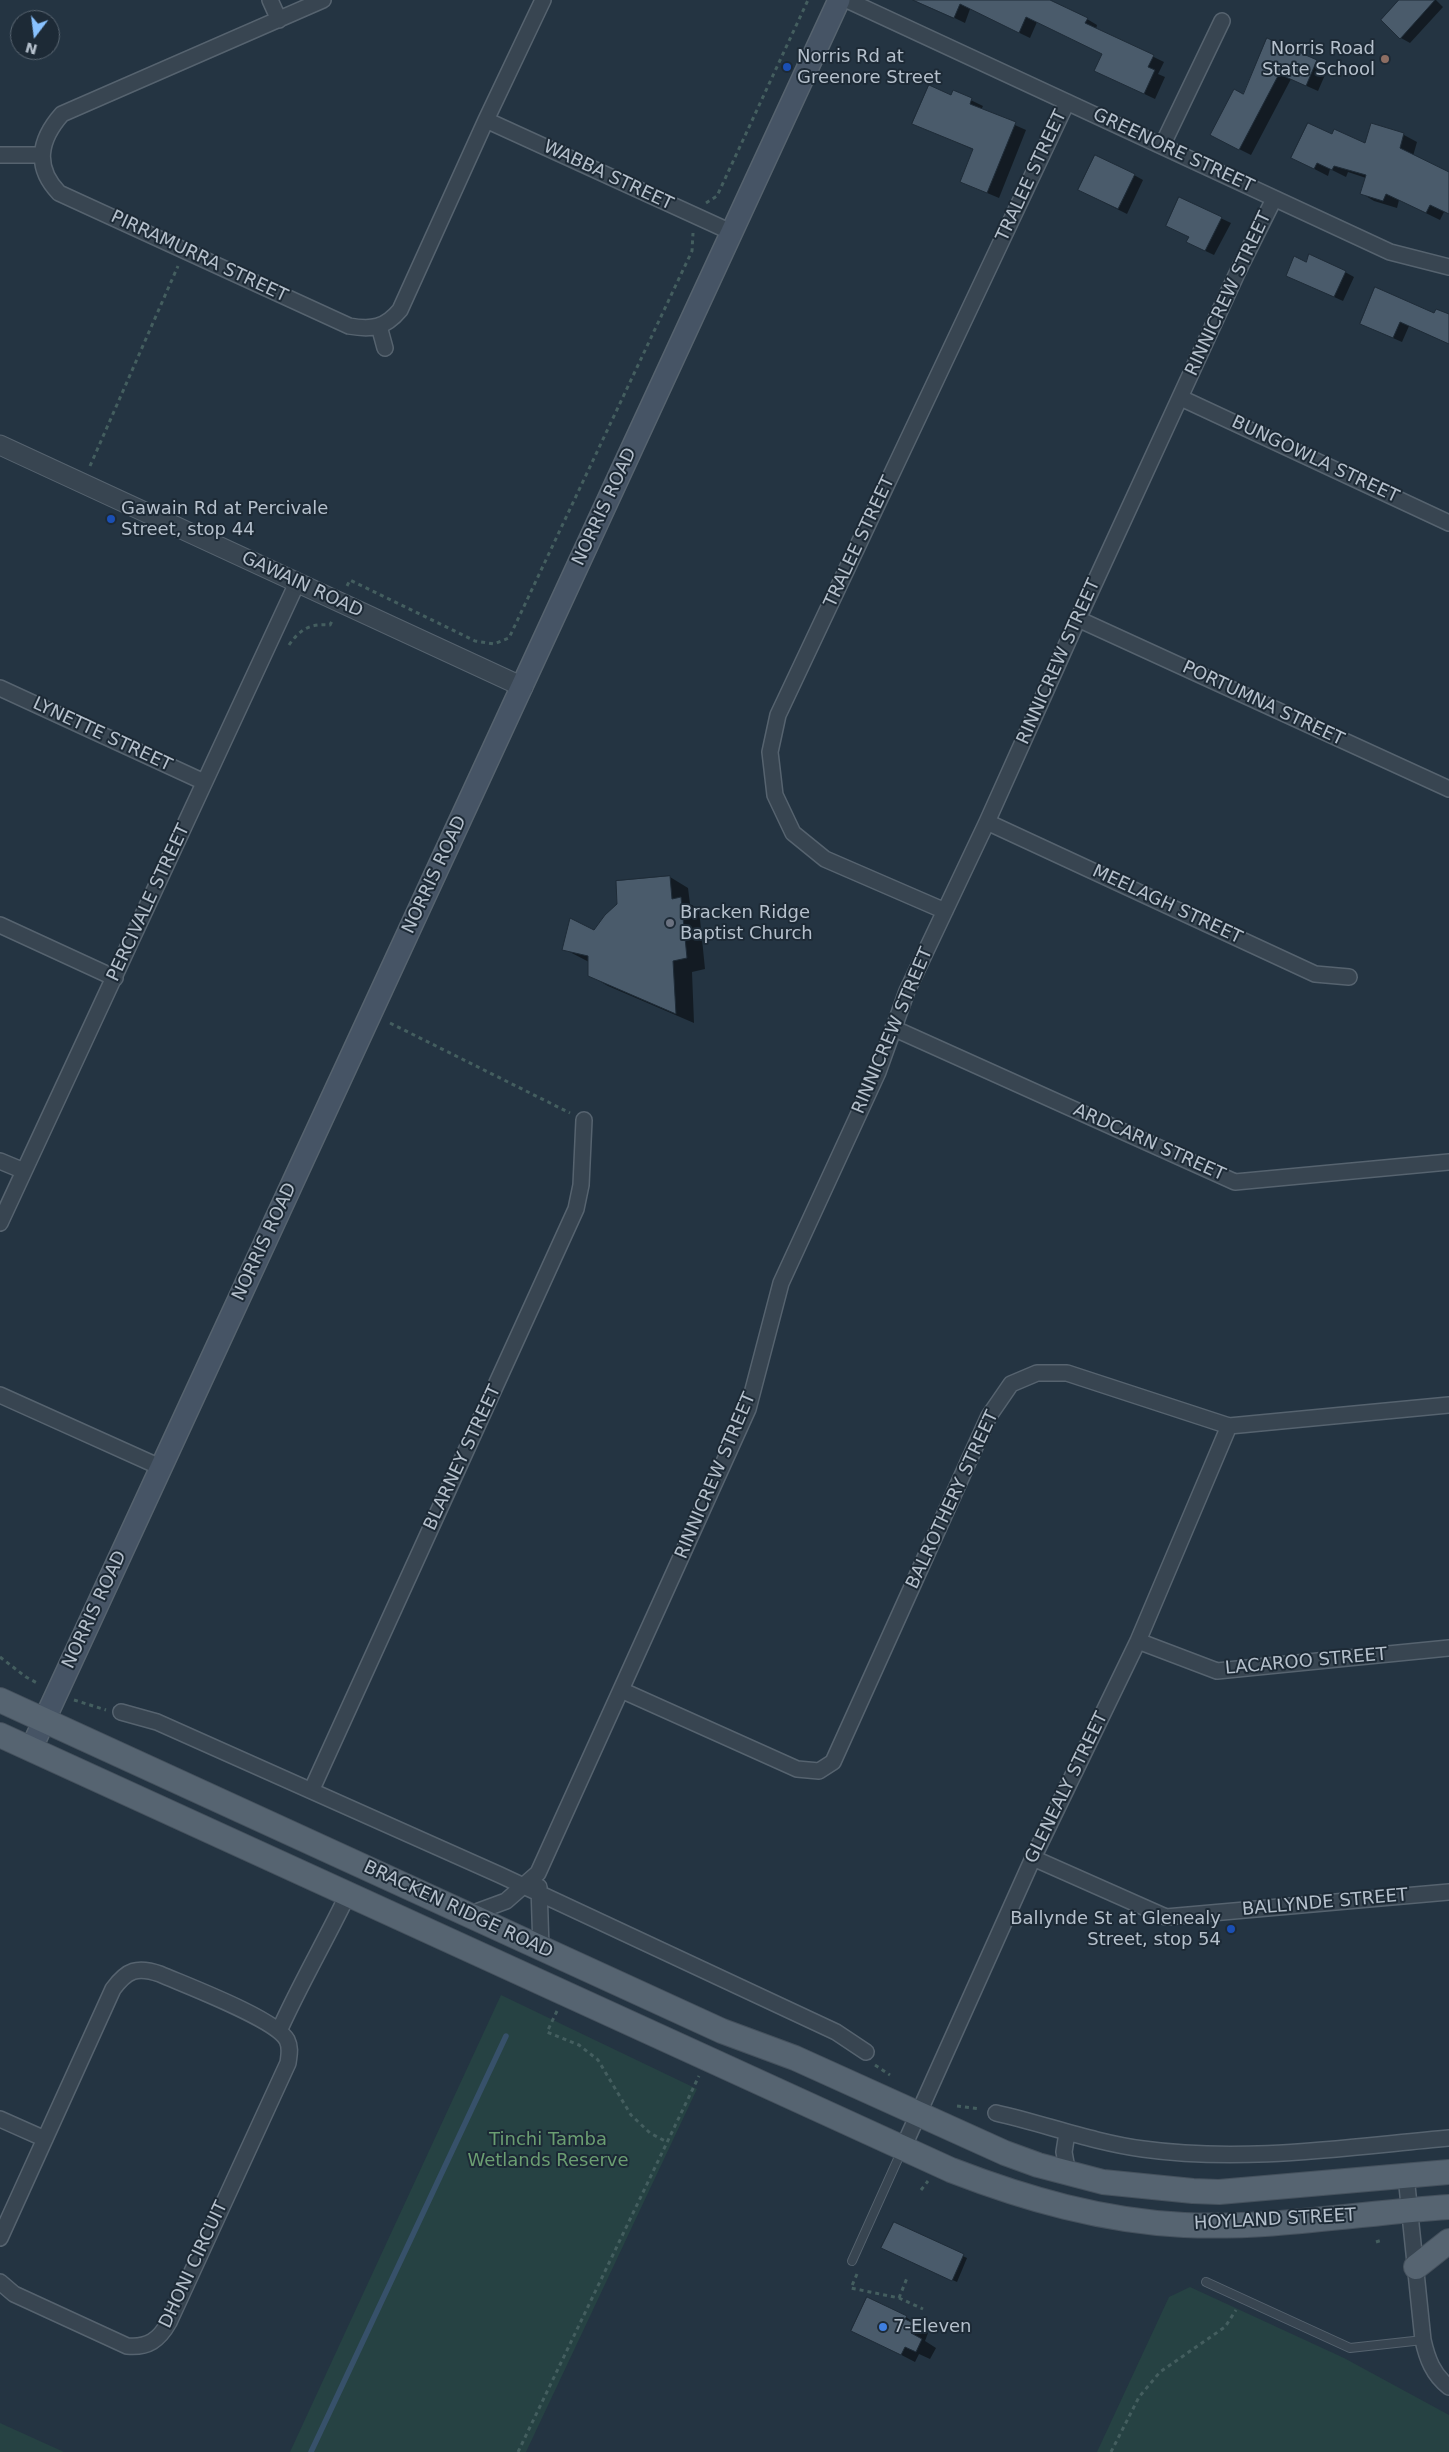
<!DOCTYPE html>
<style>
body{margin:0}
#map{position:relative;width:1449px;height:2452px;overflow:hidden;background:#243442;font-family:"DejaVu Sans",sans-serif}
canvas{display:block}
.north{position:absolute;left:10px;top:10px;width:50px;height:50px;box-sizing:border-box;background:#1d2a36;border:1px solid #5a6672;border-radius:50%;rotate:195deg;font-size:14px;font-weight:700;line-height:20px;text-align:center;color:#b5c0cc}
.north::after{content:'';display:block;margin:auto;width:18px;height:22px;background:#88c1fe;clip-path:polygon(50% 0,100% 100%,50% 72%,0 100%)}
</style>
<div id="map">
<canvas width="1449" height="2452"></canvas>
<div class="north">N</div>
</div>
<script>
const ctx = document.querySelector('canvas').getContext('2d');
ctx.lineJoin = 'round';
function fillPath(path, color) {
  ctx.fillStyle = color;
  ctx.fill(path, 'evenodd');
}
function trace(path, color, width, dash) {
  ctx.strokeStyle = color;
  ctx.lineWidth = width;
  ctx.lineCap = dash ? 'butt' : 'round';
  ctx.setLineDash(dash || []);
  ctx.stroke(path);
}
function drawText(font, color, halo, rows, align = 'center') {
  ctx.font = font + ' "DejaVu Sans",sans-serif';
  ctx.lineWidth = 4;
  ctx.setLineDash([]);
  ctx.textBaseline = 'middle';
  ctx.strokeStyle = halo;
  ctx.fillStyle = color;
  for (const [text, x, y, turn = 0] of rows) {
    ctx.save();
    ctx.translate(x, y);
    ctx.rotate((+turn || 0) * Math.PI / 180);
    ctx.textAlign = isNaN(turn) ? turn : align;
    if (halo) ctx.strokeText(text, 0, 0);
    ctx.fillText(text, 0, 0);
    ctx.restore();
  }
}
const green = new Path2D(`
 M501 1995 697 2089 526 2452H290Z
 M1190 2287 1344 2358 1449 2415V2452H1097L1169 2297Z
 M0 2423 64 2452H0Z`);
const shadow = new Path2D(`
 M937 0H1038L1087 19 1097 25 1096 29 1164 62 1158 74 1165 77 1155 99 1096 71 1103 54 1037 22 1030 38 970 9 965 23 934 8Z
 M1401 0H1436L1443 7 1410 43 1401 38Z
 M1268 40 1328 68 1318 91 1291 79 1251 155 1223 141Z
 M954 92 983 106 981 110 1026 130 999 198 961 182 974 150 914 123 952 96Z
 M1372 125 1404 135 1417 142 1413 156 1449 173V214L1444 212 1440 220 1399 200 1397 208 1374 201 1361 193 1366 178 1348 172 1346 177 1330 169 1328 176 1293 158 1332 136 1366 145Z
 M1134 175 1143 180 1127 214 1089 195Z
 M1180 199 1231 223 1214 255 1197 247 1190 237 1167 226Z
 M1306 263 1345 272 1354 277 1343 301 1296 280Z
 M1435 314 1449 316V344L1409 326 1402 342 1370 328Z
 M670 877 688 888 690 904 699 909 705 969 692 972 694 1023 608 986 589 975V962L564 949 595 932Z
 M894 2224 967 2258 957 2282 887 2250Z
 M906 2317 928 2333 925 2341 936 2348 930 2359 919 2354 915 2362 853 2330Z`);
const stream = new Path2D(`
 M311 2452 506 2036`);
const building = new Path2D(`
 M913 0H1050L1088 18 1085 23 1154 55 1148 67 1155 70 1144 94 1094 71 1102 54 1026 17 1019 33 960 4 954 18Z
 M1399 0H1435L1400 39 1381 20Z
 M1267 38 1317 60 1306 86 1279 74 1239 150 1210 135 1234 89 1243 94Z
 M929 85 951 95 953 90 972 98 970 104 1016 122 987 193 960 182 973 149 912 124Z
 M1308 123 1332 134 1334 129 1365 143 1371 123 1404 133 1400 148 1449 172V214L1430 205 1426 213 1386 194 1383 201 1360 194 1366 175 1334 166 1332 170 1317 163 1314 169 1291 158Z
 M1095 155 1135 174 1118 209 1078 190Z
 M1179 197 1222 217 1205 251 1186 242 1189 237 1166 226Z
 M1309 254 1346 271 1334 297 1286 276 1294 256 1306 262Z
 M1375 287 1434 313 1436 309 1449 314V344L1400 322 1393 338 1360 324Z
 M670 876 672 899 681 897 687 958 673 961 676 1014 588 976V956L562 950 570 918 594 930 605 915 617 904 616 881Z
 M894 2222 964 2254 952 2281 881 2248Z
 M867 2297 907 2316 905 2319 915 2324 911 2333 922 2339 916 2352 905 2347 901 2355 851 2331Z`);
const path = new Path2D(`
 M706 203 717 196 808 0
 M90 466 178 266
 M347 586 350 580 475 641 494 644 509 638 692 251 693 233
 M289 645C300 629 311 623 330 625L333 619
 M390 1023 570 1113
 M0 1657 26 1677 39 1684
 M74 1700 106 1710
 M557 2011 547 2032 579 2045 598 2060 631 2115 650 2133 667 2142
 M875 2065 890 2075
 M957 2106 980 2109
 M921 2190 928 2181
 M1376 2242 1382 2240
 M857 2274 851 2288 899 2298 923 2309
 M899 2298 907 2278
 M518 2452 699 2076
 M1111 2452 1139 2397 1160 2372 1225 2327 1236 2310`);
const service = new Path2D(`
 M852 2261 902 2150
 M1206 2282 1350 2348 1423 2340`);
const minor = new Path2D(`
 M270 0 279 20
 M323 0 62 114C39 140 34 167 59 193L349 326C372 330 385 328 400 310L486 120 543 0
 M847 0 1390 252 1449 267
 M486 120 731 232
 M1162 146 1222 21
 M0 155H41
 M379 326 385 348
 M1181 398 1449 523
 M1078 619 1449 789
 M0 688 204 782
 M987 822 1315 974 1349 977
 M945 911 825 859 793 833 775 795 770 752 778 715 1067 102
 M0 925 115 978
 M893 1028 1235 1182 1449 1162
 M0 1161 24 1171
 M0 1223 297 583
 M0 1395 160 1467
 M1138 1641 1217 1671 1449 1648
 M621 1690 797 1769 819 1771 833 1762 989 1416 1011 1384 1037 1373H1067L1229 1426 1449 1405
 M121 1712 157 1722 500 1875 836 2032 866 2052
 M312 1789 576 1209 581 1185 584 1120
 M1033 1858 1166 1917 1449 1892
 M539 1887 541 1948
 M468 1915 506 1901 538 1873 748 1409 781 1283 878 1072 907 991 987 822 1078 619 1239 269 1274 199
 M279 2031C300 1984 326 1940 348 1894
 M996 2113C1045 2124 1092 2142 1143 2149 1244 2163 1348 2147 1449 2138
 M0 2119 45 2139
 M1067 2133 1064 2152 1068 2174
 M903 2148 1033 1858 1138 1641 1229 1426
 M1406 2176 1423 2340C1427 2358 1433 2375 1449 2387
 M0 2238 113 1989C127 1970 137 1966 160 1974 185 1985 276 2019 287 2040 291 2048 289 2055 288 2063L169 2322C159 2340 148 2348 127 2346L14 2294 0 2282`);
const tertiary = new Path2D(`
 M0 445 523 687`);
const secondary = new Path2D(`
 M31 1749 839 0`);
const primary = new Path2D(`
 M0 1700 722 2031 795 2058 1005 2153 1038 2165 1103 2182 1193 2191 1219 2192 1449 2172
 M0 1735 951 2170C1026 2199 1103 2221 1184 2225 1272 2229 1361 2213 1449 2207
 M1416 2267 1449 2241`);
const markers = [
 [1385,59,5,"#8d6e63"],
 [787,67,5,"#1a4fb4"],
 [111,519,5,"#1a4fb4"],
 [670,923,5,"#6b7280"],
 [1231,1929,5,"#1a4fb4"],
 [883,2327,5,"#3f7fe0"]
];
const poiNames = [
 ["Norris Road",1375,49,"right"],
 ["State School",1375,70,"right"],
 ["Norris Rd at",797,57],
 ["Greenore Street",797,78],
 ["Gawain Rd at Percivale",121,509],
 ["Street, stop 44",121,530],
 ["Bracken Ridge",680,913],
 ["Baptist Church",680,934],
 ["Ballynde St at Glenealy",1221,1919,"right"],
 ["Street, stop 54",1221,1940,"right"],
 ["7-Eleven",893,2327]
];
const streetNames = [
 ["GREENORE STREET",1173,151,25],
 ["WABBA STREET",608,176,25],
 ["TRALEE STREET",1032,176,-65],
 ["PIRRAMURRA STREET",199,257,25],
 ["RINNICREW STREET",1229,294,-65],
 ["BUNGOWLA STREET",1315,460,25],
 ["NORRIS ROAD",605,507,-65],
 ["TRALEE STREET",860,542,-65],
 ["GAWAIN ROAD",302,585,25],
 ["RINNICREW STREET",1059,662,-66],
 ["PORTUMNA STREET",1263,704,25],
 ["LYNETTE STREET",102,735,25],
 ["NORRIS ROAD",435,875,-65],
 ["PERCIVALE STREET",149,903,-65],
 ["MEELAGH STREET",1167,905,25],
 ["RINNICREW STREET",893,1031,-67],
 ["ARDCARN STREET",1149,1143,24],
 ["NORRIS ROAD",265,1242,-65],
 ["BLARNEY STREET",463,1458,-65],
 ["RINNICREW STREET",716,1476,-67],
 ["BALROTHERY STREET",953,1500,-65],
 ["NORRIS ROAD",95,1610,-65],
 ["LACAROO STREET",1306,1662,-5],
 ["GLENEALY STREET",1067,1788,-64],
 ["BALLYNDE STREET",1325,1903,-5],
 ["BRACKEN RIDGE ROAD",458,1910,25],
 ["HOYLAND STREET",1275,2220,-3],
 ["DHONI CIRCUIT",194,2265,-65]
];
const parkNames = [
 ["Tinchi Tamba",548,2140],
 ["Wetlands Reserve",548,2161]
];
fillPath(green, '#264243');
fillPath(shadow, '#0007');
trace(stream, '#37516a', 5.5);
fillPath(building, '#4a5b6b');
trace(building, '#1f2c38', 1);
trace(service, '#56636f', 10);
trace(minor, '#56636f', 18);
trace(tertiary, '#56636f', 21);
trace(secondary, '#56636f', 24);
trace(primary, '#45515d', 26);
trace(path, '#445e5f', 3, [4, 4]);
trace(service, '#384551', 8);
trace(minor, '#384551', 15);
trace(tertiary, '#384551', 19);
trace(secondary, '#465465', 21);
trace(primary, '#566471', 24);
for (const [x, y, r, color] of markers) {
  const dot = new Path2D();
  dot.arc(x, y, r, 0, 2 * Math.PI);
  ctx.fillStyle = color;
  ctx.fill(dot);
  trace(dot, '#1d2a36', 2);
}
drawText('18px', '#b5c0cc', '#1d2a36', poiNames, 'left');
drawText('18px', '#b5c0cc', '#1d2a36', streetNames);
drawText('18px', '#6b9e72', '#1d2a36', parkNames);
</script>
